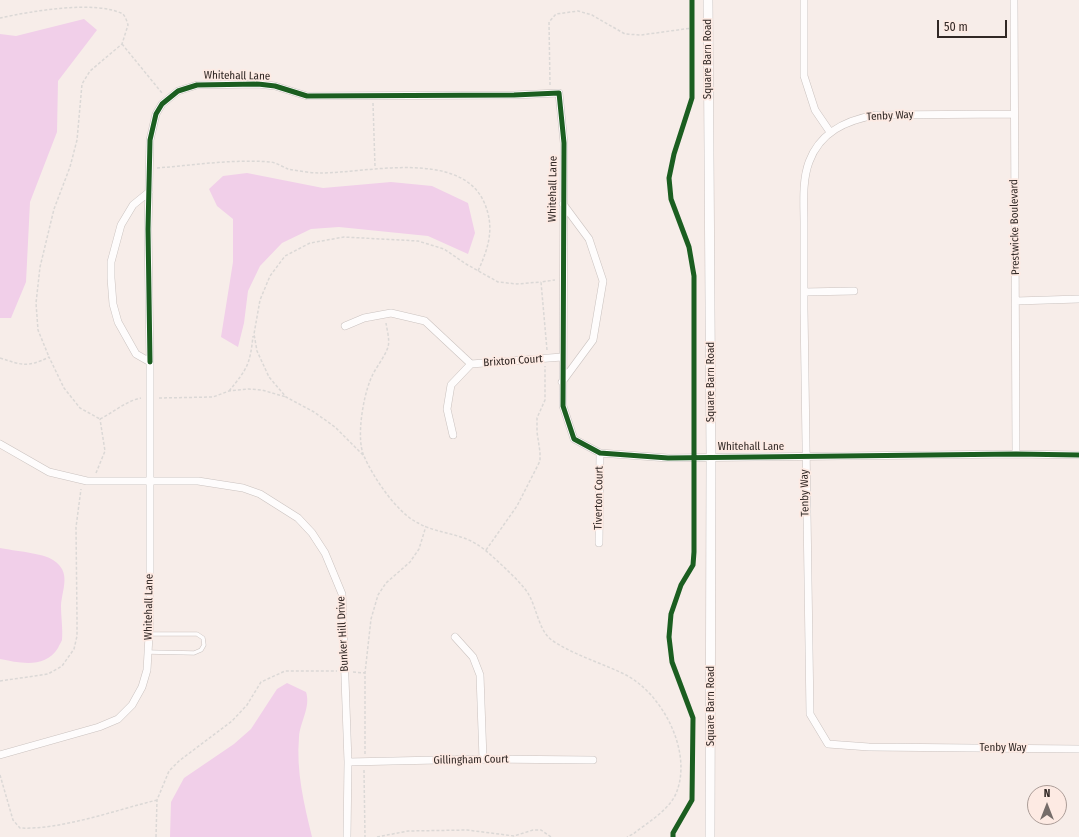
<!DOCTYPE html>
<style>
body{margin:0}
#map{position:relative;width:1079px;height:837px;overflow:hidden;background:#f7ede9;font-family:"Fira Sans Condensed",sans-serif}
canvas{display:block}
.north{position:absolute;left:1027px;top:785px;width:40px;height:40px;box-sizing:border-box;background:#fdeae3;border:1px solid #ab9c97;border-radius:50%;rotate:0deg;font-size:11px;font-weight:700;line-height:16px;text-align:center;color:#312825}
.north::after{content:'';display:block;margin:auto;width:14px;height:18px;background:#766d6a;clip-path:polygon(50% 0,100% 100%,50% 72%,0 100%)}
.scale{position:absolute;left:937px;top:20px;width:70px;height:18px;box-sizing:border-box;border:2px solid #312825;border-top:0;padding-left:5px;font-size:12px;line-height:14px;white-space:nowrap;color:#312825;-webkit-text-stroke:3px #fdeae3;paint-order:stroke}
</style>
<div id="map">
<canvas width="1079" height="837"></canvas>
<div class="north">N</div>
<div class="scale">50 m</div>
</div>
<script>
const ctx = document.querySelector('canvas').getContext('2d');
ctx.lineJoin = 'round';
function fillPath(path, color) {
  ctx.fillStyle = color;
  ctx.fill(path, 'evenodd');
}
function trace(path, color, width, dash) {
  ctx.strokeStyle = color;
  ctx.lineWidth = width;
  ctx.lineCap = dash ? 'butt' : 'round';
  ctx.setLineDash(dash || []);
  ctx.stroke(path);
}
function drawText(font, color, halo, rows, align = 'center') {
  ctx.font = font + ' "Fira Sans Condensed",sans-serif';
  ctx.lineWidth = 3.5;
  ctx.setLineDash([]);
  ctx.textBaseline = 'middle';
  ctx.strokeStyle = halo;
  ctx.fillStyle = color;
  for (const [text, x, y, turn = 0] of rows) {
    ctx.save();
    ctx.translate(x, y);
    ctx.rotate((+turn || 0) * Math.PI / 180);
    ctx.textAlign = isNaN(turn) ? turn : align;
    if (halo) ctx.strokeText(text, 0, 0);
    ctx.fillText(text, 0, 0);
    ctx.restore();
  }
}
const water = new Path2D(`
 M84 19 97 30 58 81 57 132 30 202 26 282 11 318H0V34L16 36Z
 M247 173 323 188 391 182 432 186 468 203 475 233 468 254 428 236 339 227 311 229 282 243 260 266 248 291 244 323 238 347 221 337 233 262V219L217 206 209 189 223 176Z
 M0 548C14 551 43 553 53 560 72 572 62 589 61 606 61 617 63 629 62 640 61 643 59 645 58 648 45 669 20 663 0 659Z
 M287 683 306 692C311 707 300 722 299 737 296 771 304 804 312 837H170L171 802 184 778 234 744 251 729 277 689Z`);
const path = new Path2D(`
 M0 18C32 11 96 0 123 14 125 16 127 21 128 25L122 44 90 71 82 84 77 140 70 167 54 209 40 267 36 303 38 330 49 357
 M122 44 162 93
 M550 85 549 22 556 14 578 11 592 15 625 34 641 35 692 28
 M373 103 375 167
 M157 168C195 165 233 159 271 162 277 163 283 167 288 169 298 171 311 173 321 173 366 173 460 149 484 202 495 227 489 247 478 271
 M386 323C387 330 390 340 388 347 384 359 374 369 370 381 363 398 356 439 364 456 373 477 397 513 418 523 434 532 454 533 471 541 485 548 495 559 506 569 514 577 524 586 529 595 537 609 539 632 553 641 576 656 602 663 626 675 662 694 692 750 677 791 671 809 647 823 633 834L627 837
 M547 350 541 282 555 280
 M0 358C22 365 27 368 49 357L64 388 80 408 100 419
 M229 391C247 369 250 365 253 336
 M159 398 213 397 229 391 249 389 262 390 286 397
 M100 419C114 412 126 401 141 398
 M363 455 335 427 314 412 286 397 269 377 257 351 254 334 260 300 270 276 285 256 310 243 344 237 418 241 444 249 466 264 498 282 517 284 541 282
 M96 473 105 451 100 419
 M486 550 517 506 540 461V452L537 432V418L545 400V366
 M353 672 365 673
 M0 681 48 674 62 666 74 649 77 636V619L76 527 81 489
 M365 754V673L371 619 378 595 386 583 410 562 419 549 426 526
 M364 770 365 837
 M0 775 13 820 20 828C61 830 116 810 157 800
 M156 837 157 800 169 771 179 761 232 721 247 705 261 682 285 671H337
 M377 837 408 831 467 830 514 836 533 830H541L551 837`);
const service = new Path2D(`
 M148 652 194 653 201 650 204 645 203 638 197 634H149`);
const minor = new Path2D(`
 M804 0V76L815 110 830 132
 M1014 0 1016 454
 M1014 114 876 115C846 120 820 132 809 162 802 181 804 203 804 223 804 251 804 280 804 309 805 444 807 579 810 714L828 744 869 747 1079 749
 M804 292 854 291
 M1016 301 1079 299
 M345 326 364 318 391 313 425 321 471 364
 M150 362 148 229 150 140 156 114 162 104 178 91 197 85 258 84 275 86 307 96 514 95 559 93 564 143 563 406 574 439 600 453 668 458 1016 454 1079 455
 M562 382 593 340 603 281 589 239 563 204
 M453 435 447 409 451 385 471 364 562 357
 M0 444 49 472 87 481H198L243 488 260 494 298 518 312 533 325 553 342 594 348 762 347 837
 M599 543 600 453
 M455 637 473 657 480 675 483 759
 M0 755 99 727 118 719 132 705 142 687 147 670 150 619V362L136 354 118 322 113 304 111 278V262L121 225 133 205 149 192
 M348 762 483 759 593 760`);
const tertiary = new Path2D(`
 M708 0 711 457 710 837`);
const cycleway = new Path2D(`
 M150 362 148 229 150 140 156 114 162 104 178 91 197 85 258 84 275 86 307 96 514 95 559 93 564 143 563 406 574 439 600 453 668 458 1016 454 1079 455
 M673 837V833L692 800 693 718 672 662 669 637 671 614 681 585 693 565 694 552V276L689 247 671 199 669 178 674 154 692 98V0`);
const streetNames = [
 ["Square Barn Road",708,59,-90],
 ["Whitehall Lane",237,76,1],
 ["Tenby Way",890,116,-3],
 ["Whitehall Lane",553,189,-89],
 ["Prestwicke Boulevard",1015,227,-91],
 ["Brixton Court",513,361,-4],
 ["Square Barn Road",711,382,-90],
 ["Whitehall Lane",751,447],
 ["Tenby Way",805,493,-91],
 ["Tiverton Court",599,498,-89],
 ["Whitehall Lane",149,607,-89],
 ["Bunker Hill Drive",343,634,-93],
 ["Square Barn Road",711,706,-90],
 ["Tenby Way",1003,748],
 ["Gillingham Court",471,760,-1]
];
fillPath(water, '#f1cfe9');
trace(service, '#cac2bf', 4.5);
trace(minor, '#cac2bf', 8);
trace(tertiary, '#cac2bf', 10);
trace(path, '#dbd8d6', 1.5, [3, 2]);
trace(service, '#fefcfc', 3.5);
trace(minor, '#fefcfc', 7);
trace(tertiary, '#fefcfc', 9);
trace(cycleway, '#1b5e20', 5);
drawText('11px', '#312825', '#fdeae3', streetNames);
</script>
